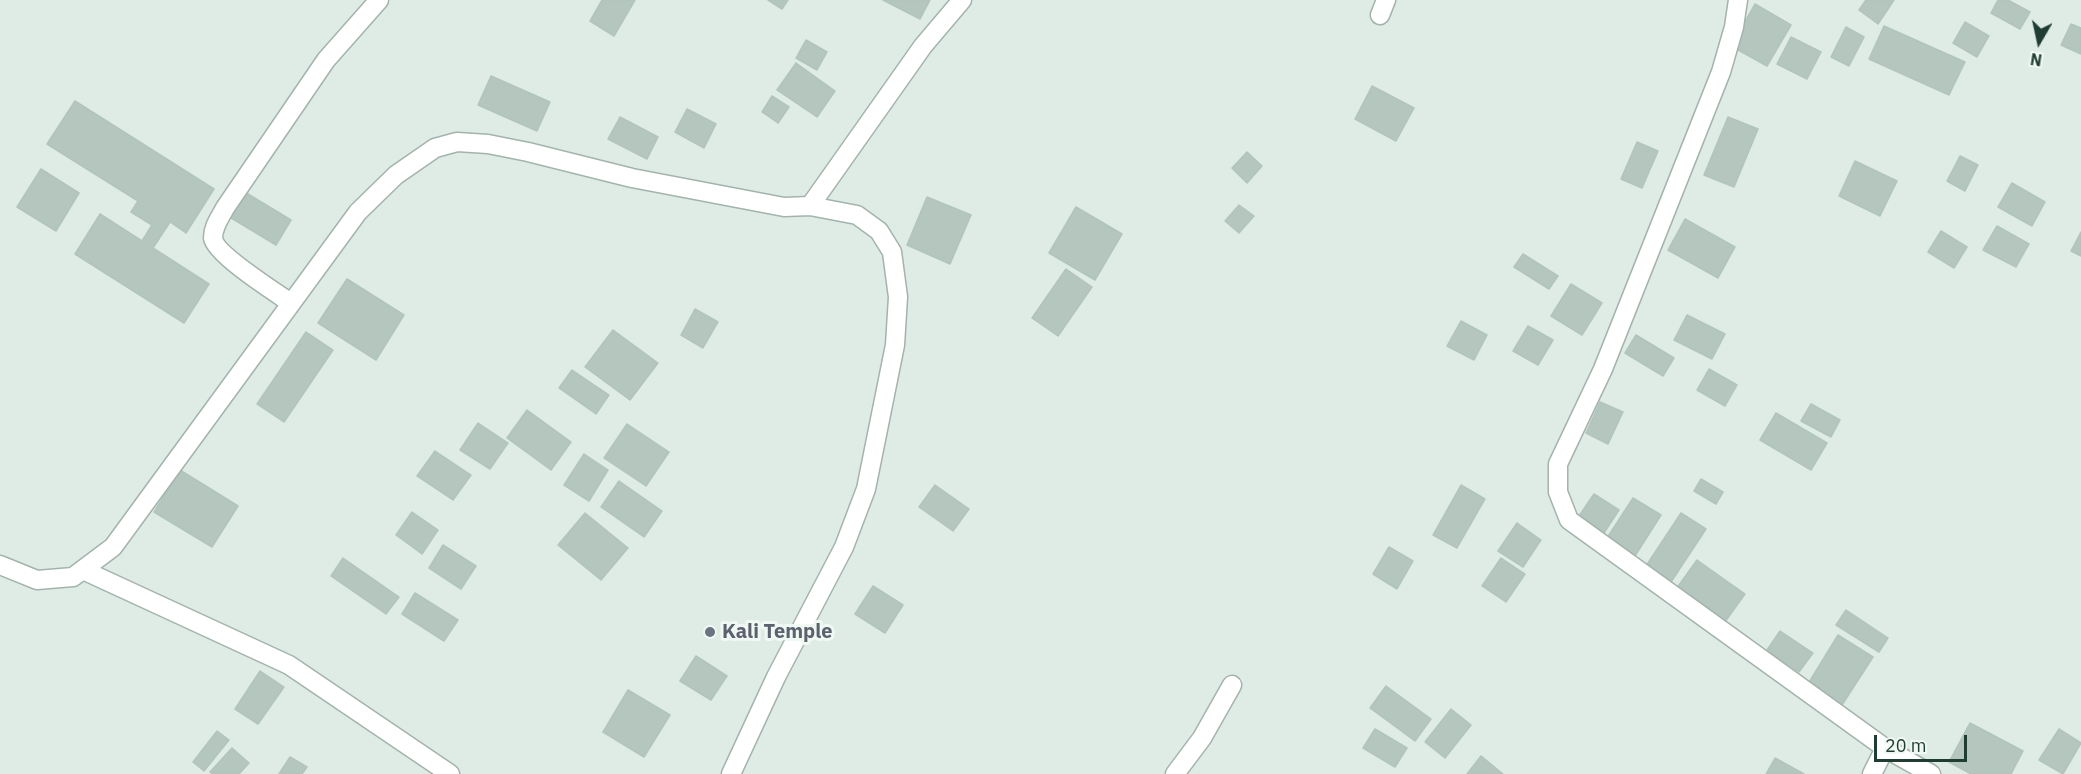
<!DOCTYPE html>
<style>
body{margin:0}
#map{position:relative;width:2081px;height:774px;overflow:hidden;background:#dfece5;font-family:"IBM Plex Sans",sans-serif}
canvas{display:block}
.north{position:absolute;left:2009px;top:12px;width:60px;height:60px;-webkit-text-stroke:4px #f0f8f3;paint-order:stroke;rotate:189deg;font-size:16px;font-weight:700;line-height:24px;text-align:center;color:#1f3d33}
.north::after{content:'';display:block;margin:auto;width:21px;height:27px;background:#1f3d33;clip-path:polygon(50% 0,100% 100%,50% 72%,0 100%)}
.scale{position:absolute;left:1874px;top:735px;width:93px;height:27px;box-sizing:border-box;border:3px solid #1f3d33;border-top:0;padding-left:8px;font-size:18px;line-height:21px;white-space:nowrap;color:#1f3d33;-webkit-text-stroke:4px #f0f8f3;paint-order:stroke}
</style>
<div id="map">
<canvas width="2081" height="774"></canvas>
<div class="north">N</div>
<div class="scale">20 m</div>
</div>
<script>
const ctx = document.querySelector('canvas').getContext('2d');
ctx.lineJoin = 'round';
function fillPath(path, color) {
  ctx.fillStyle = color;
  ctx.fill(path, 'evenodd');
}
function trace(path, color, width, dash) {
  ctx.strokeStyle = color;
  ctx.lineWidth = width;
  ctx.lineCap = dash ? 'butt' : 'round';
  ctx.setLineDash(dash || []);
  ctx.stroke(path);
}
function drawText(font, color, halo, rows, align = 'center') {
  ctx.font = font + ' "IBM Plex Sans",sans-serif';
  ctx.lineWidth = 6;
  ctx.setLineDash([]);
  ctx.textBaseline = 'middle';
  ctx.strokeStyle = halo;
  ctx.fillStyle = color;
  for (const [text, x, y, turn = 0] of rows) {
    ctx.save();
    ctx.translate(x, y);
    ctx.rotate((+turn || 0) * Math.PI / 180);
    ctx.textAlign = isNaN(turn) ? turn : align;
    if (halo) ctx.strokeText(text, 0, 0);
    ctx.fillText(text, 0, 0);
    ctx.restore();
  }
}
const building = new Path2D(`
 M602 0H635L614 36 590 21Z
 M768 0H788L782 9Z
 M883 0H930L920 19Z
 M1866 0H1894L1878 24 1859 10Z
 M1998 0H2008L2030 12 2020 29 1991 13Z
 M1755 4 1791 25 1767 66 1731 46Z
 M1965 22 1989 36 1977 57 1953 43Z
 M2071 24 2081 28V54L2061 45Z
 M1884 26 1965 62 1949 95 1869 59Z
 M1846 27 1864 37 1849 66 1831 57Z
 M1791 37 1821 52 1807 79 1777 64Z
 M806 40 827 52 817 70 796 58Z
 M796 63 835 91 817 117 777 90Z
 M491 76 550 102 537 131 478 105Z
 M1372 86 1414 108 1396 141 1355 119Z
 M772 96 789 107 778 123 762 112Z
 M75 101 214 189 186 233 170 222 153 248 209 284 184 323 75 254 100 214 142 241 152 225 131 212 138 201 47 144Z
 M687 109 716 124 704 148 675 132Z
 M620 117 658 137 647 159 608 139Z
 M1728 117 1758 129 1734 187 1704 175Z
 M1637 142 1658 151 1642 188 1621 179Z
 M1247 152 1262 166 1247 183 1232 168Z
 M1960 156 1978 165 1965 191 1947 181Z
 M1855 161 1897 181 1880 216 1839 196Z
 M41 169 79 193 56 231 17 207Z
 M2012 183 2045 202 2032 226 1998 207Z
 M243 191 291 220 276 245 228 216Z
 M927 197 971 215 950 264 907 245Z
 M1239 205 1254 216 1239 233 1225 221Z
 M1076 207 1122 234 1095 280 1049 253Z
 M1685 219 1735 247 1718 278 1668 250Z
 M1997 226 2029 244 2016 267 1983 250Z
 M1941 231 1967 247 1954 268 1928 252Z
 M2081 232V256L2071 251Z
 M1523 254 1558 276 1549 289 1514 267Z
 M1066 269 1092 287 1058 336 1032 318Z
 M347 279 404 315 376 360 318 323Z
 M1571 284 1602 303 1582 335 1551 316Z
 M695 309 718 322 703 348 681 335Z
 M1687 315 1725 334 1712 359 1674 340Z
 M1461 321 1487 335 1474 360 1447 346Z
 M1528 326 1553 340 1538 365 1513 351Z
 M613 330 658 363 630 400 585 367Z
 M306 332 333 350 284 422 257 404Z
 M1636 335 1674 358 1663 376 1625 353Z
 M1709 369 1737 385 1725 406 1697 390Z
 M572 370 609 395 596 414 559 388Z
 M1600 402 1623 412 1608 444 1586 433Z
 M1811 404 1840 420 1831 437 1801 421Z
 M527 410 571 442 551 470 507 438Z
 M1776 413 1827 443 1811 470 1760 440Z
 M478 423 508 443 490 469 460 450Z
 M627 424 669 452 646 486 604 458Z
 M435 451 471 475 453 500 417 476Z
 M584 454 608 470 589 501 564 485Z
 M180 470 238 506 212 547 154 512Z
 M1701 479 1723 492 1716 504 1694 491Z
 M619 481 662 511 644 537 601 507Z
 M935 485 969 509 953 531 919 507Z
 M1461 485 1485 499 1457 548 1433 535Z
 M1594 494 1619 510 1604 533 1579 516Z
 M1633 498 1661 515 1635 556 1607 538Z
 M412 512 438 530 422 554 396 535Z
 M585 513 628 548 601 580 558 545Z
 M1681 513 1706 529 1669 585 1644 569Z
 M1517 523 1541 540 1523 567 1498 551Z
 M443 545 476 566 461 589 429 568Z
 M1389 547 1413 561 1397 589 1373 574Z
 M343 558 399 597 386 614 331 576Z
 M1501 558 1525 574 1506 602 1482 586Z
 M1697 560 1745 594 1722 626 1674 592Z
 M873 586 903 605 885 633 855 614Z
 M415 593 458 620 444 641 402 614Z
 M1846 610 1888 638 1879 652 1836 625Z
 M1780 631 1813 653 1799 672 1767 650Z
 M1838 635 1873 657 1842 705 1808 684Z
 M696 656 727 676 711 700 680 681Z
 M260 671 284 687 258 724 235 709Z
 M1386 686 1431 719 1415 741 1370 708Z
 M628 690 670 715 644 757 603 732Z
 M1451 709 1471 725 1445 758 1425 742Z
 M1970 723 2023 751 2011 774H1971L1949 762Z
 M1375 729 1407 748 1395 767 1363 748Z
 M2059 729 2081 743 2063 774 2039 760Z
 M217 731 229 740 204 771 193 762Z
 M232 748 249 763 239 774H213L210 772Z
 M1481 756 1503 774H1467Z
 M290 757 307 767 302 774H279Z
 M1775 758 1804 774H1766Z`);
const minor = new Path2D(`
 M1738 0 1734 27 1721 72 1603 369 1558 464V492L1569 520 1885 748 1931 774
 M1380 15 1386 0
 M810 206 923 46 962 0
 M291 303C275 292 215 254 213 238 213 226 220 218 225 208L326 60 379 0
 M0 565 37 580 73 577 113 547 358 212 396 175 435 148 457 142 488 144 528 152 632 178 784 207 810 206 857 215 879 231 892 252 898 297 895 345 866 489 844 547 776 677 731 774
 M83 570 289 665 450 774
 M1175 774 1202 738 1232 685
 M1872 774 1885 748`);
const markers = [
 [710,632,6,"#6b7280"]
];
const worshipNames = [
 ["Kali Temple",722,632]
];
fillPath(building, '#b4c6be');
trace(building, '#b1c5bc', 1.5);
trace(minor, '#a2b4ac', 21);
trace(minor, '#fff', 18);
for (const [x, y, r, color] of markers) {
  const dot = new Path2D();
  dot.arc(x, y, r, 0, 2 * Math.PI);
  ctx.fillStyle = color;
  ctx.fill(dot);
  trace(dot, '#f0f8f3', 2);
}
drawText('bold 20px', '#5b616d', '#f0f8f3', worshipNames, 'left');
</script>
